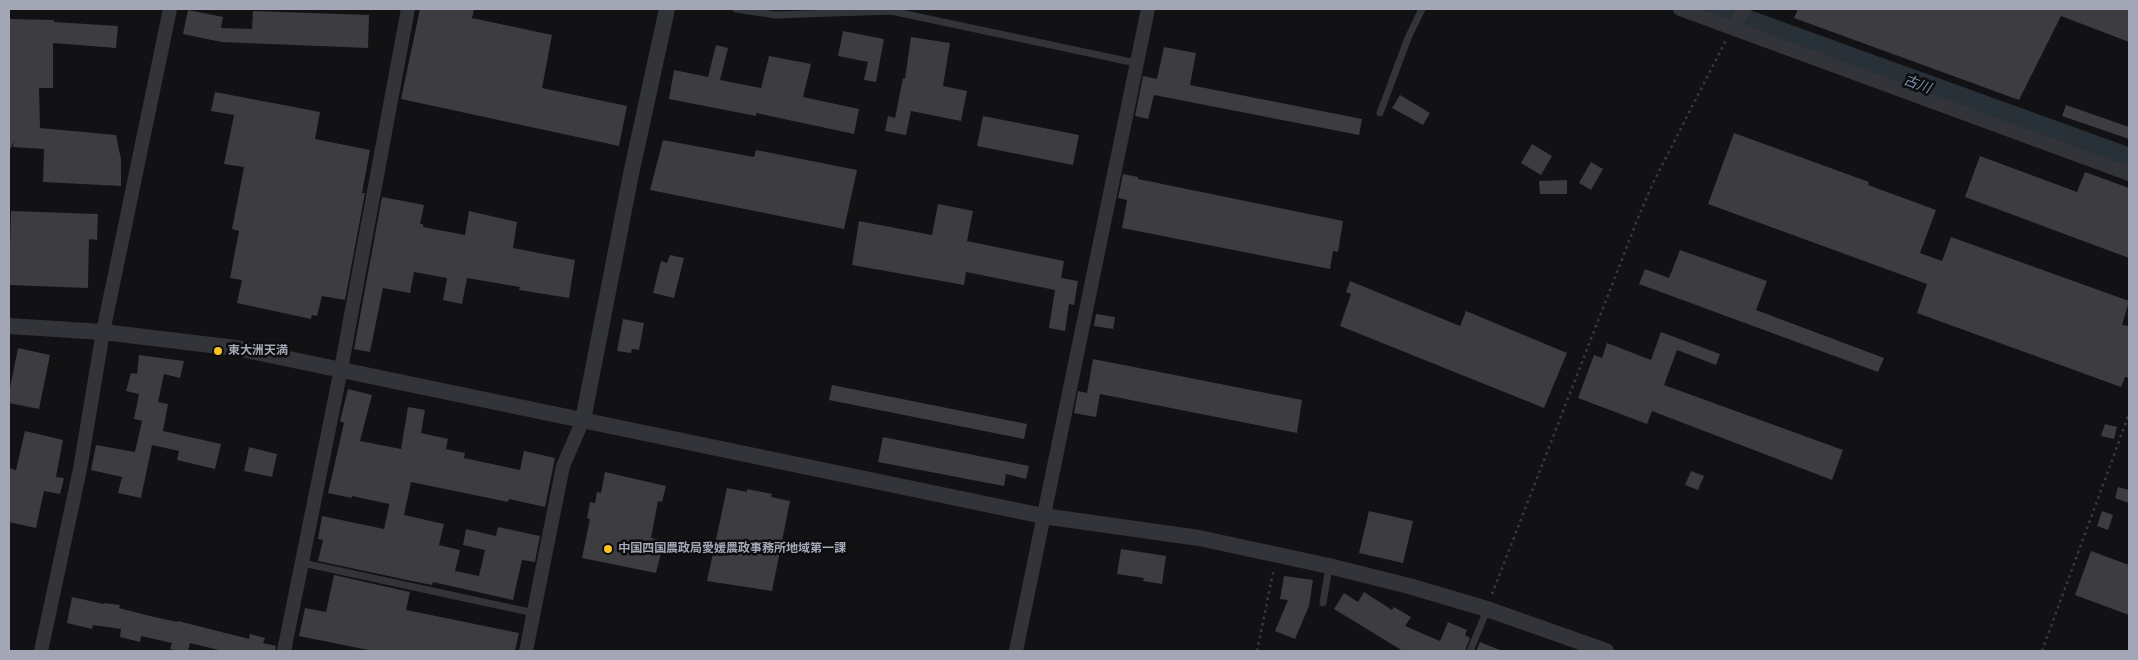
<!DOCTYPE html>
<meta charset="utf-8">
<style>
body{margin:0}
#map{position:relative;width:2138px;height:660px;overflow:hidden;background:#121214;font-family:"Nunito Sans",sans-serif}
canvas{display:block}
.frame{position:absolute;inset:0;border:10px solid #a3a7b5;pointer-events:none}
</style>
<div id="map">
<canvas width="2138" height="660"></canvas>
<div class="frame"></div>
</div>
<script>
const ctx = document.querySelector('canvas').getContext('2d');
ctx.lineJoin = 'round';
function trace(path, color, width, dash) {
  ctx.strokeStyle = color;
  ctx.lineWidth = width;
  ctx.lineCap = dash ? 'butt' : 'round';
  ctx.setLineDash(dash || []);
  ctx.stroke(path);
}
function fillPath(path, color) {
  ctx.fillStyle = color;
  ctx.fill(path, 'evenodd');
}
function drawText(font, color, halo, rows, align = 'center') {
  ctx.font = font + ' "Nunito Sans","Noto Sans JP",sans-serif';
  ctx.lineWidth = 5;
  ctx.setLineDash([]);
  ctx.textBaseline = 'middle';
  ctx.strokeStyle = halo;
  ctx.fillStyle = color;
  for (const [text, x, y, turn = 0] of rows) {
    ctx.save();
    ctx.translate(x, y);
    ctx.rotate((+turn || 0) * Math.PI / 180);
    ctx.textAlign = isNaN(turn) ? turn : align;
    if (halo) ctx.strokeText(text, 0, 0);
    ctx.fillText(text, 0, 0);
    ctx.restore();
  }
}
const river = new Path2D(`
 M1706 9 2129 162`);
const building = new Path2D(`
 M420 9H474L472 18 552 35 542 88 627 106 619 146 401 99Z
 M1798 9H2129V42L2061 16 2019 100 1794 18Z
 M188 10 223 17 221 28 252 29 253 11 369 15 368 48 221 42 183 34Z
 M9 19 54 20V22L118 26 116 48 53 43V88H39L40 128 116 135 121 159V186L43 182 44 149 13 147 14 141 9 152Z
 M843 31 884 39 876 82 864 80 868 62 838 56Z
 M911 37 950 43 943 86 967 91 961 121 911 111 906 135 885 131 888 116 895 118 903 78 905 79Z
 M716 45 728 48 720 80 761 88 769 56 811 64 803 97 859 109 854 134 756 113V116L669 99 674 70 708 77Z
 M1164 47 1196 53 1190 85 1362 119 1359 135 1154 95 1148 119 1135 116 1143 76 1157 79Z
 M215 92 320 112 315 139 370 150 362 193H365L345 300 322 296 317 316 312 315 311 319 237 303 242 280 230 278 239 231 232 229 244 167 224 164 234 115 211 111Z
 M1400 95 1430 113 1423 125 1392 108Z
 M2066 105 2129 127V139L2062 116Z
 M983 116 1079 135 1073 165 977 146Z
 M1734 133 1869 182 1868 185 1936 210 1920 253 1942 261 1951 237 2129 301 2122 325 2129 326V378L2125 377 2121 387 1917 313 1927 284 1708 204Z
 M663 140 754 157 756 150 857 170 844 229 650 190Z
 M1532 144 1552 156 1541 175 1521 163Z
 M1980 156 2077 192 2085 172 2129 188V258L1965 197Z
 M1591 162 1603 169 1591 190 1579 183Z
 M1123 174 1138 177V179L1343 221 1338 252 1333 251 1330 269 1122 228 1127 200 1118 198Z
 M1567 180V194H1540L1539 181Z
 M382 197 424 205 420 224H423V227L465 235 469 211 517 222 513 248 575 260 569 298 519 290 520 287 467 278 462 304 443 300 447 278 414 272 410 293 383 288 370 352 354 349Z
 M938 204 973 211 967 241 1064 261 1061 278 1078 281 1074 305 1069 304 1065 331 1049 328 1055 290 966 272 964 285 852 265 859 221 932 235Z
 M11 211 98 214 97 240 89 239 88 288 9 285Z
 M1680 250 1767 281 1756 310 1884 358 1878 372 1639 284 1645 269 1669 278Z
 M670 255 684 258 674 298 653 293 661 261 667 263Z
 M1350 281 1460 326 1466 311 1567 353 1544 408 1340 326 1351 294 1346 292Z
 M1096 314 1115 317 1113 329 1094 326Z
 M623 319 644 323 639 350 632 349 631 353 617 351Z
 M1661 332 1720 354 1716 365 1677 350 1664 385 1843 450 1832 480 1652 411 1647 424 1578 398 1594 355 1602 358 1607 343 1651 360Z
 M18 348 50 355 39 409 9 403V393Z
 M139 355 184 361 180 378 164 374 158 402 168 404 163 431 221 444 215 469 177 460 179 451 152 445 141 498 118 493 122 477 91 470 96 445 135 452 142 421 134 419 139 394 126 391 131 373 137 374Z
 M1093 359 1302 400 1297 433 1100 394 1096 417 1074 413 1078 391 1087 393Z
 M832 385 1027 424 1024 439 829 400Z
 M348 389 372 395 360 441 401 449 408 407 425 410 421 433 448 439 446 449 465 453 464 458 520 470 524 451 555 458 545 507 509 499 508 502 411 482 404 515 444 524 439 545 460 550 455 571 479 576 485 550 463 545 466 529 496 536 498 527 540 536 535 562 522 560 513 600 433 582 432 585 412 581 318 561 323 540 318 539 322 516 384 529 389 506V504L352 496V498L328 493 344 423 340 421Z
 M2105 424 2117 427 2114 439 2101 436Z
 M25 431 63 440 56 477 64 478 60 494 44 491 36 528 9 522V468L16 470Z
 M883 437 1029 466 1026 479 1006 474 1004 486 878 462Z
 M249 447 277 454 272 477 244 471Z
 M1691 471 1704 476 1698 490 1685 485Z
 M605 472 666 486 662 502 658 501 651 538 664 541 656 573 582 558 590 519 587 518 590 502 595 503 597 492 601 493Z
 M2118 487 2129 490V503L2115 498Z
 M727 488 747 492V489L772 494 771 497 790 501 772 591 707 581Z
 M1369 511 1413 521 1403 563 1359 553Z
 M2102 511 2113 515 2108 530 2097 526Z
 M1121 549 1166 556 1162 584 1143 581 1144 578 1117 574Z
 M2091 551 2129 565V615L2075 595Z
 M334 575 410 592 406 610 519 633 515 651H373L299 636 305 608 326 612Z
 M1284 576 1313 580 1309 606 1295 639 1275 631 1288 600 1280 599Z
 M1364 592 1392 610 1394 607 1411 617 1405 626 1440 641 1448 622 1467 630 1465 635 1470 638 1465 651H1403L1334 609 1344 593 1358 602Z
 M72 597 104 604V603L120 605 119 608 146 615 177 622 178 621 249 639 250 634 265 638 263 643 276 646 275 651H223L190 643 188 651H179L170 649 172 643 141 636 140 642 120 637 121 629 93 625 92 629 67 623Z
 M1480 642 1502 651H1476Z`);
const path = new Path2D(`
 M1492 594 1638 218 1653 183 1726 40
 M1257 651 1274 568
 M2042 651 2129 414`);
const service = new Path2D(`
 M736 9 776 15 891 11 1136 63
 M1380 113 1408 38 1422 9
 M303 563 534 613
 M1323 603 1329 567
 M1470 651 1487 610`);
const minor = new Path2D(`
 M1680 9 2129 174
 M1733 28 1744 9
 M41 651 80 469 103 332 170 9
 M284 651 341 369 408 9
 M526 651 563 466 583 420
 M1016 651 1148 9`);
const tertiary = new Path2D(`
 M9 326 103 332 236 348 1043 516 1199 538 1329 566 1409 586 1487 609 1606 651
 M583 420 631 174 667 9`);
const markers = [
 [218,351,5,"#f9c225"],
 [608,549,5,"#f9c225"]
];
const poiNames = [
 ["東大洲天満",228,351],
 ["中国四国農政局愛媛農政事務所地域第一課",618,549]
];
const waterNames = [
 ["古川",1917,85,20]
];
trace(river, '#283038', 28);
fillPath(building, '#3c3c41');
trace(path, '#393a40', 2.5, [2.5, 4]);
trace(service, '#333439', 7);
trace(minor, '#333439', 14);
trace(tertiary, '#333439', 16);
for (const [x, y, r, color] of markers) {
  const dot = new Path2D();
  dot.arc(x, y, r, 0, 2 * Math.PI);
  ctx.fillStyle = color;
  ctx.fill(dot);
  trace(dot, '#0d0d0f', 2);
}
drawText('bold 12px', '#a3a7b5', '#0d0d0f', poiNames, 'left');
drawText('italic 14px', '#7893b2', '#0d0d0f', waterNames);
</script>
